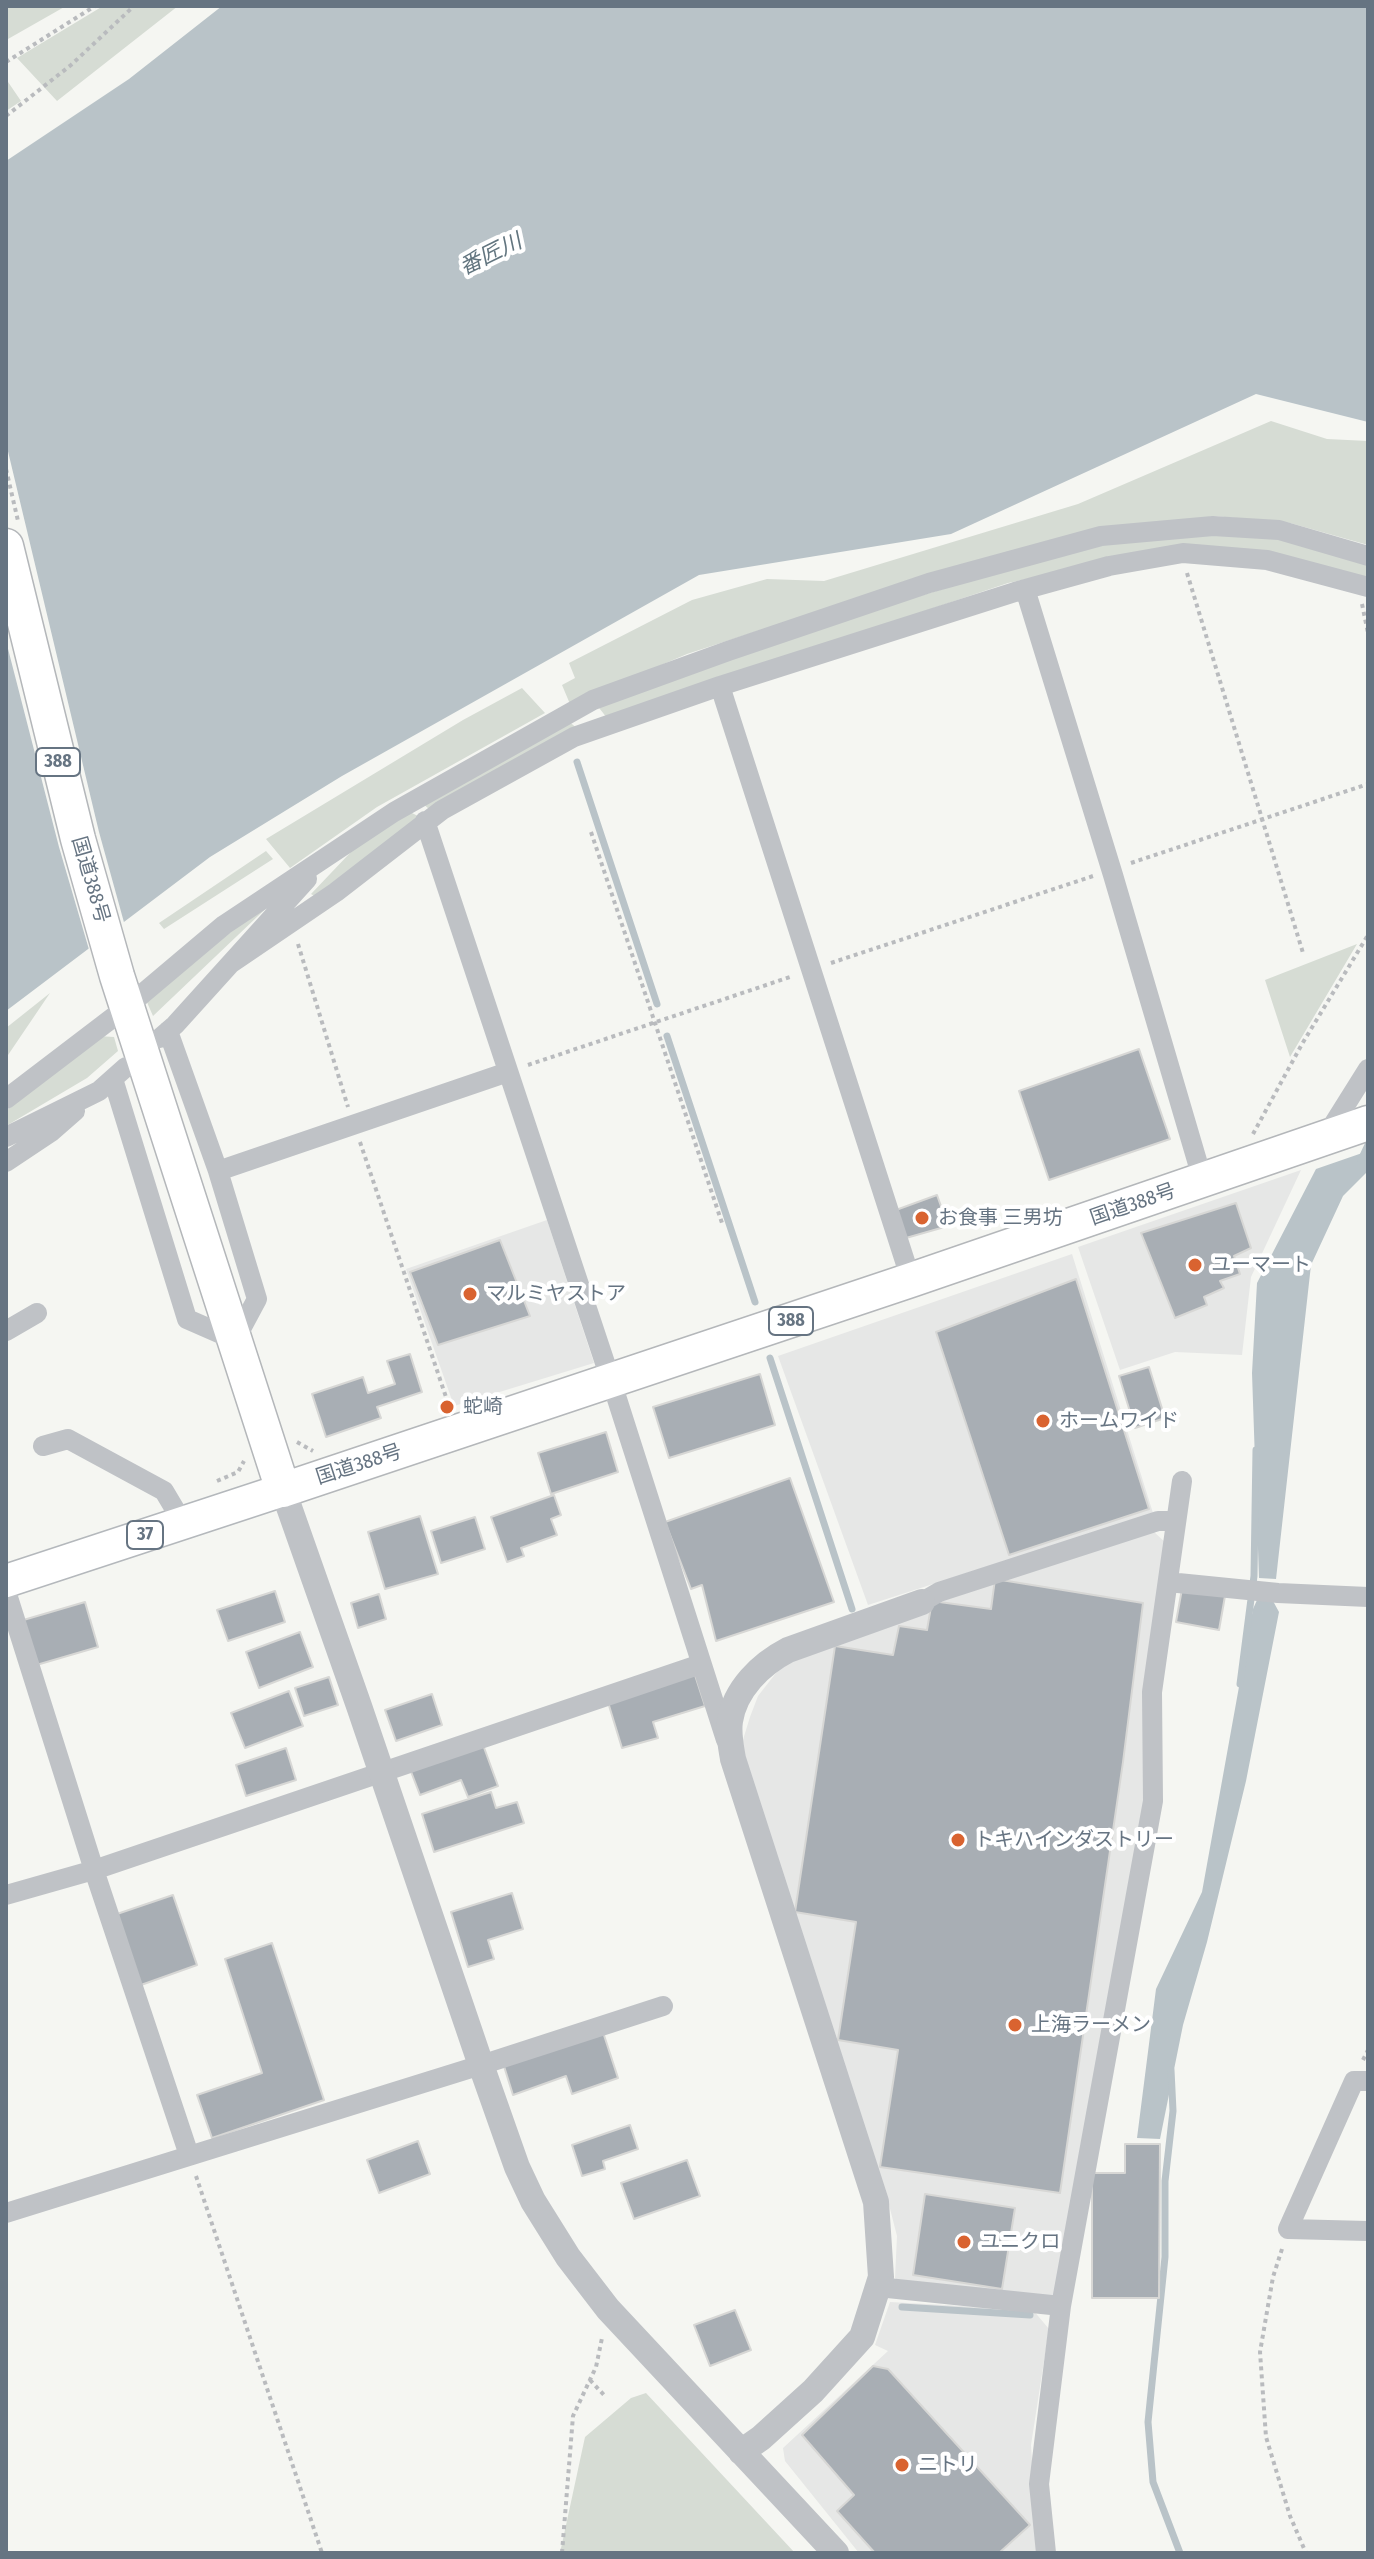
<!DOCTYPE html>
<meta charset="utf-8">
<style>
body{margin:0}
#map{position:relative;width:1374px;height:2559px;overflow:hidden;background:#f5f6f2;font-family:"Fira Sans Condensed",sans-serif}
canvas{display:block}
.frame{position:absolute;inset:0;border:8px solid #667482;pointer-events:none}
</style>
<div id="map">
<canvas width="1374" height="2559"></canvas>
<div class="frame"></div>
</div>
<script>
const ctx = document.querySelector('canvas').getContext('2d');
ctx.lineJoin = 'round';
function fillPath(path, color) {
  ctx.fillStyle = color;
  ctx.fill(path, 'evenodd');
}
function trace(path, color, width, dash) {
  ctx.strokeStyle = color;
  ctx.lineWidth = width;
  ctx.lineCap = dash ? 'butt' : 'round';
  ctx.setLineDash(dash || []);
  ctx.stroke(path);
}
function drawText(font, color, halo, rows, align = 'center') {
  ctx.font = font + ' "Fira Sans Condensed","Noto Sans JP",sans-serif';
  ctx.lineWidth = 8;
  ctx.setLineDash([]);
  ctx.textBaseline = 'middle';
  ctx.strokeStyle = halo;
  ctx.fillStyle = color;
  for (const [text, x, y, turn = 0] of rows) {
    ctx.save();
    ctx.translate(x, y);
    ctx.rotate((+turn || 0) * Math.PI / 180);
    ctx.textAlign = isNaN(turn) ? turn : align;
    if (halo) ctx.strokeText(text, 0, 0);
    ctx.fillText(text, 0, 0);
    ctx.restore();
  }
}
const built = new Path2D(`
 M1301 1170 1251 1277 1242 1355 1175 1352 1120 1370 1078 1247Z
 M547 1220 594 1363 454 1406 406 1269Z
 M1072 1254 1153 1513 868 1605 778 1356Z
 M1153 1531 1167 1544 1147 1782 1060 2290 1051 2297 903 2287 895 2278 897 2236 887 2197 738 1756 750 1717 758 1696 783 1664 928 1603Z
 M890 2302 1033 2310 1049 2329 1031 2445 1038 2553H859L785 2461 783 2448 888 2351 875 2345Z`);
const green = new Path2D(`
 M6 6H66L8 39 6 36Z
 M103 6H178L57 101 17 58Z
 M6 79 21 101 6 111Z
 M1271 421 1327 439 1368 441V545L1290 523 1214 516 944 570 687 654 570 704 562 685 575 678 569 663 692 600 767 579 824 581 1078 504Z
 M1210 533 1276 534 1368 563V585L1278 554H1145L1008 583 607 718 596 704 770 641 1106 540Z
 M522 688 545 713 377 807 290 868 266 839 463 720Z
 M566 719 579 730 429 809 422 803Z
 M406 810 420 817 318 898 311 894 369 833Z
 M266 851 273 859 164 929 159 923Z
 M279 896 153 1016 146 1000 158 986Z
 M1357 944 1290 1057 1265 980Z
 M50 993 6 1058V1028Z
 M98 1036 114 1037 118 1051 87 1078 6 1126V1111Z
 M646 2393 795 2553H560L585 2437 631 2398Z`);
const water = new Path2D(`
 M222 6H1368V422L1256 394 951 534 699 575 342 776 210 857 6 1011V161L129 79Z
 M1368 1151V1171L1343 1196 1311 1265 1276 1579 1259 1578 1252 1373 1257 1283 1316 1169Z
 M1257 1600 1273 1601 1279 1612 1246 1781 1207 1942 1183 2025 1160 2139 1137 2138 1156 1989 1202 1892 1253 1609Z`);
const pier = new Path2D(`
 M6 443 99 832 125 926 90 953 59 847 6 641Z`);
const stream = new Path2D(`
 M577 762 657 1004
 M667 1036 755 1302
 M1361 1160 1368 1145
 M770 1358 852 1609
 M1240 1684 1254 1576 1256 1450
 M1171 2070 1173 2111 1165 2181V2257L1148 2422 1153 2482 1180 2553
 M902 2307 1030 2315`);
const building = new Path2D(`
 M1139 1049 1170 1139 1049 1180 1019 1091Z
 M937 1195 948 1226 906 1238 896 1210Z
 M1236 1203 1251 1248 1234 1256 1240 1274 1220 1281 1224 1288 1204 1297 1207 1305 1175 1318 1141 1233Z
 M500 1240 530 1316 438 1345 410 1272Z
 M1076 1279 1149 1509 1009 1555 936 1332Z
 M410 1354 422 1392 377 1407 381 1418 326 1437 312 1394 363 1377 368 1393 395 1384 387 1361Z
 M1149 1367 1165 1418 1135 1428 1119 1376Z
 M760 1374 775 1425 669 1458 653 1407Z
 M606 1432 618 1472 551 1494 538 1453Z
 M790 1478 834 1602 716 1641 702 1585 691 1589 665 1522Z
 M554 1495 561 1515 551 1519 557 1535 521 1548 524 1556 507 1562 491 1517Z
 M420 1516 438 1574 385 1589 368 1532Z
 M475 1517 485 1549 441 1563 431 1531Z
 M995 1579 1143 1603 1123 1762 1060 2193 880 2167 898 2050 838 2040 856 1922 795 1912 835 1646 893 1655 899 1626 927 1630 932 1601 991 1609Z
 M1182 1589 1225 1596 1219 1630 1176 1622Z
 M275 1591 285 1622 228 1641 217 1610Z
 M379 1594 386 1619 358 1628 351 1603Z
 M85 1602 98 1647 33 1666 20 1621Z
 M300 1632 313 1667 259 1688 246 1652Z
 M694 1672 705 1706 653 1722 658 1738 622 1748 607 1699Z
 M329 1677 338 1705 304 1716 295 1688Z
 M289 1691 303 1726 245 1748 231 1713Z
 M432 1694 442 1725 396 1741 385 1710Z
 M482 1742 498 1786 468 1797 461 1780 420 1795 410 1769Z
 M286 1748 296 1780 246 1796 236 1765Z
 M491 1792 496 1808 517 1802 524 1823 434 1852 422 1814Z
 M512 1893 523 1929 488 1940 494 1959 468 1967 451 1912Z
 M173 1895 197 1965 141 1985 117 1914Z
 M272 1943 324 2100 212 2138 197 2095 262 2073 225 1959Z
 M602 2029 618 2078 572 2094 566 2076 513 2095 503 2063Z
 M630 2125 638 2149 603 2161 605 2169 582 2176 572 2145Z
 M418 2141 430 2174 379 2193 367 2160Z
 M1125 2144H1160L1159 2298H1092V2173H1125Z
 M687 2160 700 2196 634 2219 621 2183Z
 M925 2194 1015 2208 1002 2289 913 2275Z
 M735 2310 751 2350 710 2366 694 2325Z
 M873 2366 888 2369 1030 2525 999 2553H875L837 2511 854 2495 802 2435Z`);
const path = new Path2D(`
 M6 62 95 6
 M6 116 71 65 134 6
 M6 469 18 521
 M1187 573 1303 953
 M1362 604 1368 633
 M591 832 723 1226
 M1131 863 1368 784
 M298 944 348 1107
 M831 963 1093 876
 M528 1065 793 976
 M1253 1134 1302 1044 1368 935
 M360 1142 449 1406
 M297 1442 313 1451
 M217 1481 238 1472 244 1461
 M1363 2060 1368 2050
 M196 2176 322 2553
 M1282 2249 1273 2277 1260 2352 1266 2437 1290 2516 1306 2553
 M590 2380 604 2395
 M562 2553 573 2416 596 2367 602 2338`);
const minor = new Path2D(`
 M1025 589 1113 875 1203 1181
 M720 686 911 1280
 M425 821 617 1399 726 1740
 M230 964 336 892 442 810 574 737 720 686 1015 592 1109 566 1183 553 1267 560 1368 587
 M160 1038 175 1025 307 879
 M113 1079 187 1319 235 1340 257 1299 218 1171 168 1031
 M6 1099 128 1006 224 925 394 812 593 700 728 651 929 583 1101 536 1213 526 1279 530 1368 556
 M1326 1136 1368 1069
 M6 1137 99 1091 126 1067
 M6 1162 51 1132 75 1111
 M218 1171 508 1072
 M6 1331 37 1313
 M43 1446 68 1439 164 1491 183 1523
 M1168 1582 1278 1593 1368 1597
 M6 1591 94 1870 189 2155
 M922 1602 939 1592 1158 1521H1176
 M6 1895 94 1870 701 1664
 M1368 2081H1354L1288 2229 1368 2231
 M6 2213 481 2065 663 2006
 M878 2287 1061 2306
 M1046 2553 1039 2484 1061 2306 1153 1801 1152 1692 1182 1481`);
const tertiary = new Path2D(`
 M283 1490 359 1706 481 2065 517 2167 533 2201 568 2257 608 2309 836 2553
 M741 2452 761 2438 813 2391 862 2337 881 2277 876 2202 733 1759C731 1747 728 1734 730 1721 735 1689 761 1664 788 1650L922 1602`);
const primary = new Path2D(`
 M6 1581 283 1490`);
const trunk = new Path2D(`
 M6 546 78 839 117 976 283 1490 911 1280 1368 1123`);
const markers = [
 [922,1218,8,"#d96330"],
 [1195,1265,8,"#d96330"],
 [470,1294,8,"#d96330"],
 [447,1407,8,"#d96330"],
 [1043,1421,8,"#d96330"],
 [958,1840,8,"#d96330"],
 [1015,2025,8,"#d96330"],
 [964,2242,8,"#d96330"],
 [902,2465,8,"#d96330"]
];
const shields = [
 [58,762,44],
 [791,1321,44],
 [145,1535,36]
];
const shieldNames = [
 ["388",58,762],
 ["388",791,1321],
 ["37",145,1535]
];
const streetNames = [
 ["国道388号",90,880,74],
 ["国道388号",1133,1205,-19],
 ["国道388号",359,1465,-18]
];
const poiNames = [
 ["お食事 三男坊",938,1218],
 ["ユーマート",1211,1265],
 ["マルミヤストア",486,1294],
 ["蛇崎",463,1407],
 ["ホームワイド",1059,1421],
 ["トキハインダストリー",974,1840],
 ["上海ラーメン",1031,2025],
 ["ユニクロ",980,2242],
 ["ニトリ",918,2465]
];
const waterNames = [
 ["番匠川",491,255,-26]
];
fillPath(built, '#e6e7e6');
fillPath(green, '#d6dcd4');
fillPath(water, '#b9c3c8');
fillPath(pier, '#f5f6f2');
trace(stream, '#b9c3c8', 7);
fillPath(building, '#a8aeb4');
trace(building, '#d7d7d5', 2);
trace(primary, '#b4b8bc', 35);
trace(trunk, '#b4b7ba', 37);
trace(path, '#b9bbbe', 4, [4, 4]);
trace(minor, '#bfc2c6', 20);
trace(tertiary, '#bfc2c6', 26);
trace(primary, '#fff', 32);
trace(trunk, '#fff', 34);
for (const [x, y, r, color] of markers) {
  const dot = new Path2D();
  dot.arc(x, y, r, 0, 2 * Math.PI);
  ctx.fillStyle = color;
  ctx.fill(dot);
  trace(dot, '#fff', 3);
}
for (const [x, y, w] of shields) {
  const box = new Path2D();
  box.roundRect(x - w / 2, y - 14, w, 28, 6);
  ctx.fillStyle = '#fff';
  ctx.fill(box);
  trace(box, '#667482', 2);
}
drawText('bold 18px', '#667482', null, shieldNames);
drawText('20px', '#667482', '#fff', streetNames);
drawText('20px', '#667482', '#fff', poiNames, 'left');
drawText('italic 22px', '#62757f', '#fff', waterNames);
</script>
